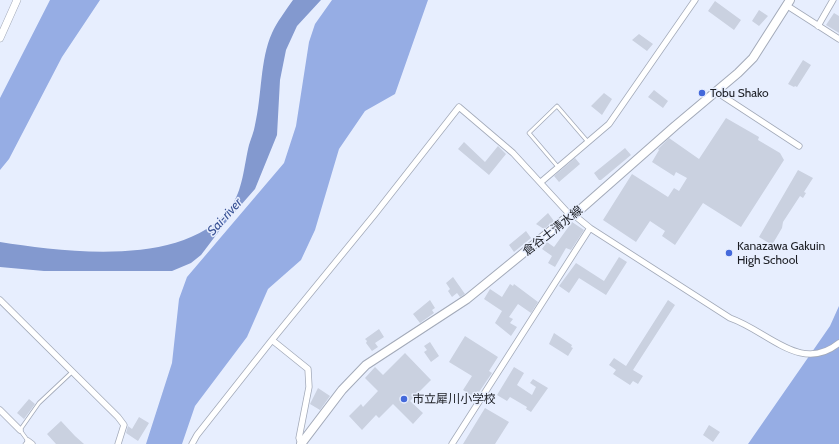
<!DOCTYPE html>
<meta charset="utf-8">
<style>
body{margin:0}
canvas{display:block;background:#e7eefe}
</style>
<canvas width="839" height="444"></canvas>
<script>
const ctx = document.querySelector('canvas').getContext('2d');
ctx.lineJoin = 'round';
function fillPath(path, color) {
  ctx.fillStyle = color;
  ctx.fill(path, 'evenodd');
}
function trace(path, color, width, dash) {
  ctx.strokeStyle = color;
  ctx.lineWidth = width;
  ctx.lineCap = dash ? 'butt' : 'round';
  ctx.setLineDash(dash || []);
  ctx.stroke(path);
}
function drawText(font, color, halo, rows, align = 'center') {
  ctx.font = font + ' Cabin,"Noto Sans JP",sans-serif';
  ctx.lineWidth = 3;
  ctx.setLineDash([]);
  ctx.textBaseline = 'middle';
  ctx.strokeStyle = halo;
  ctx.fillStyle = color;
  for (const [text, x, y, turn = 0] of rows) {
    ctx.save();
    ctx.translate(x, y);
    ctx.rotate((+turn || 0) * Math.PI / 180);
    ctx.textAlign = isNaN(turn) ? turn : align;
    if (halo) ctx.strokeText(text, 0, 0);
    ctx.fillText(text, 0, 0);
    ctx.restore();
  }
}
const forest = new Path2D(`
 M50 0H100L62 57 9 159 0 170V98Z
 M332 0H428L395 94 365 111 339 149 315 230 301 260 268 289 247 337 195 406 182 444H146L172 363 179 299 187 277 284 163 296 126 309 42 315 24Z
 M839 306V444H748L830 326Z`);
const water = new Path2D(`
 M293 0H321L297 26 286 50 280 80 277 135 255 189 226 222 201 255 191 263 172 271H44L0 267V242C64 252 184 268 230 208 243 191 244 165 249 145 251 138 254 132 255 125 262 96 260 59 272 33 277 22 286 10 293 0Z`);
const building = new Path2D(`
 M715 1 741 20 734 30 708 11Z
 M759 10 768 16 759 26 752 21Z
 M834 13 839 16V33L826 25Z
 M639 34 653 44 647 51 632 40Z
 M803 60 811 65 797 87 795 86 794 87 788 84Z
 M654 90 668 101 663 108 648 97Z
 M604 93 612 99 602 115 591 106Z
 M726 118 759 137 758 140 780 153 784 160 741 227 703 203 675 245 662 236 665 231 650 221 636 242 603 220 632 174 668 197 674 188 679 191 687 178 676 172 674 176 652 162 659 150 658 149 669 138 699 159Z
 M464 142 485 162 498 146 506 154 489 175 458 149Z
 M625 148 631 155 601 180H599L594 173Z
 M575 158 580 164 559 182 554 176Z
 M798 170 813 178 804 192 806 193 803 198 800 196 783 222 782 228 772 245 759 237Z
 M548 213 554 221 544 229 536 224Z
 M572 222 584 230 571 250 566 248 555 267 548 263 552 256 542 249 547 242 554 247Z
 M526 231 531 238 514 252 509 245Z
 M619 257 627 262 606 295 579 278 569 293 559 286 576 263 604 281Z
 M453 277 465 294 460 297 457 293 452 297 448 291 450 289 446 283Z
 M510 284 513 286 514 284 538 302 531 313 518 304 509 317 513 319 510 323 517 327 511 336 495 323 502 311 484 299 490 289 502 297Z
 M430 300 435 308 432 310 434 313 420 323 413 314Z
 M668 300 675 305 633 370 643 376 638 384 633 381 630 385 613 374 616 370 609 365 614 358 626 366Z
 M379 329 384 337 375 343 378 347 372 351 366 343 367 341 365 339Z
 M554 333 572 345 571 347 573 348 568 356 549 344Z
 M465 336 498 357 489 371 492 373 475 398 463 390 472 376 449 362Z
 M430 342 439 356 431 362 424 352 427 350 424 346Z
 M405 353 431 380 410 401 423 413 413 424 393 404 379 418 376 415 362 430 349 416 361 404 363 407 378 391 365 378 375 367 383 375Z
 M514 367 524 373 517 385 532 395 536 387 530 383 533 379 548 388 531 412 526 409 527 407 510 397 507 401 497 395Z
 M318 388 330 396 320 410 310 404Z
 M29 399 35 404 24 419 17 413Z
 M485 408 509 422 495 444H463Z
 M139 417 149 423 138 441 126 433 128 426 132 429Z
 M61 421 75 436 84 444H56L47 434Z
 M709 425 720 432 713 442 703 435Z`);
const service = new Path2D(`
 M558 167 529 133 557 106 588 142
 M25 444 28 441 20 430 39 403 72 372`);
const minor = new Path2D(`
 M786 5 839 39
 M818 26 833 0
 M715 91 799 146
 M541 182 609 124 695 0
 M574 215 590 228 730 318C768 331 801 374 839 343
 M0 300 118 417 124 425 118 444
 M0 410 20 430
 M28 441 32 444
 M192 444 197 435 272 340
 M301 444 299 438 309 387 308 369 272 340 375 214 459 107 513 153 570 215
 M452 444 590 228`);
const tertiary = new Path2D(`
 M0 38 17 0`);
const secondary = new Path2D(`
 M301 444 342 390 366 365 467 299 570 215H574L675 126 738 73 753 58 790 0`);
const markers = [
 [702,93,4,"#4469db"],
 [729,253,4,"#4469db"],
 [404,399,4,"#4469db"]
];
const poiNames = [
 ["Tobu Shako",710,93],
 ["Kanazawa Gakuin",737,246],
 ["High School",737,260],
 ["市立犀川小学校",412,399]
];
const streetNames = [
 ["倉谷土清水線",553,231,-38]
];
const waterNames = [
 ["Sai-river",225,217,-48]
];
fillPath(forest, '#96ade4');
fillPath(water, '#8399cf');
fillPath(building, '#cad1e0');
trace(service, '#a3aab9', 4.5);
trace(minor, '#a3aab9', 7);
trace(tertiary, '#a3aab9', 8);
trace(secondary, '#a3aab9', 10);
trace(service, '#fff', 3);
trace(minor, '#fff', 5.5);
trace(tertiary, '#fff', 7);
trace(secondary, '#fff', 8);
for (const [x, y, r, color] of markers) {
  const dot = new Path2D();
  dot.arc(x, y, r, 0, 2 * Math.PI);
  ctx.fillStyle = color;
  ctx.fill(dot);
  trace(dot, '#e7eefe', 1.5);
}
drawText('12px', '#1c1e24', '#e7eefe', poiNames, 'left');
drawText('12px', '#1c1e24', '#e7eefe', streetNames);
drawText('italic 13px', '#3a5396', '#e7eefe', waterNames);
</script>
